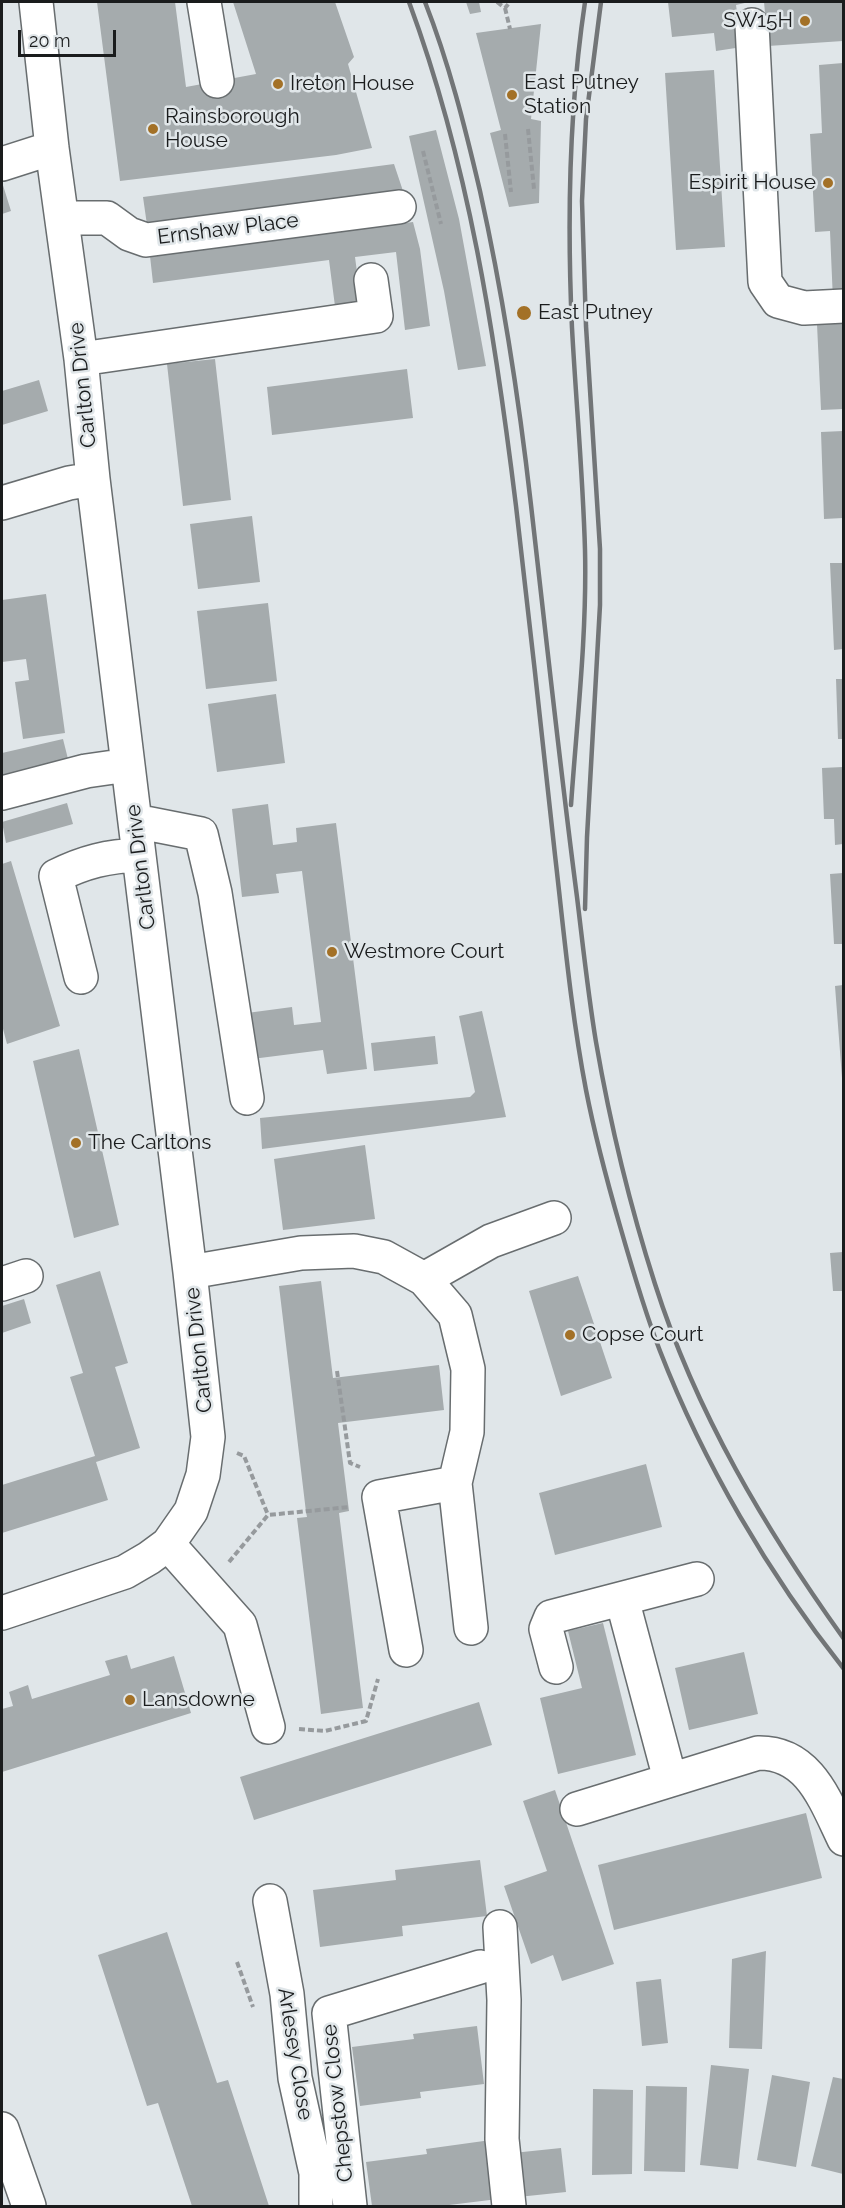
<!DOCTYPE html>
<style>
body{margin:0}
#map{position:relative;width:845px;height:2208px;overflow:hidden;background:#e0e6e9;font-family:Raleway,sans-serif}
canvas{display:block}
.frame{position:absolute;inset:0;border:3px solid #1a1c1d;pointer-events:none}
.scale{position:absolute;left:18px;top:30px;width:98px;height:27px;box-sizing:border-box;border:3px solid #1a1c1d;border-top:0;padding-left:8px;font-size:18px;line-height:21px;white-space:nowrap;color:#1a1c1d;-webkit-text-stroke:4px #e0e6e9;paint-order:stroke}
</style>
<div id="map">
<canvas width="845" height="2208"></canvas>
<div class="frame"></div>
<div class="scale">20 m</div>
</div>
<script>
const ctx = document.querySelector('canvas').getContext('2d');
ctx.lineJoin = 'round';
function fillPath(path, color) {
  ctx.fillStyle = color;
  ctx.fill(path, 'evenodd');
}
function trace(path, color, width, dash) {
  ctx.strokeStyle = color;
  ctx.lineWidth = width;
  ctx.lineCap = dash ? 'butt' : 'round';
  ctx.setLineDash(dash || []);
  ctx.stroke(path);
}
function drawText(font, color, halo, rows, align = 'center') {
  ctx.font = font + ' Raleway,sans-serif';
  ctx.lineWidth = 5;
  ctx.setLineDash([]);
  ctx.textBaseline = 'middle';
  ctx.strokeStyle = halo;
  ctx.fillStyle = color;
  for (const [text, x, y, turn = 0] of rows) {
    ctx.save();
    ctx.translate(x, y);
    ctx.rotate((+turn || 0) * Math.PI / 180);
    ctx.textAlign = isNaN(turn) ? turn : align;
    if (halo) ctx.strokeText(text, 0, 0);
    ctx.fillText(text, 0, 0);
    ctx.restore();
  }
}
const building = new Path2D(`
 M97 2H175L186 87 256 74 233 2H335L354 57 348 64 372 148 336 155 120 181Z
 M466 2H479L481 12 470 14Z
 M668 2H749L736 5 742 47 716 51 714 33 672 37Z
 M764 2H843V41L768 46Z
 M541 24 531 119 541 121 539 203 509 207 490 133 501 130 476 33Z
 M843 63V301H833L830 231 815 232 810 134 822 133 819 65Z
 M714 70 725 247 676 250 665 73Z
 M436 130 459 219 486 366 458 370 444 291 409 136Z
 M394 164 403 191 147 225 143 197Z
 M2 182 11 211 2 214Z
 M413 222 420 249 430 326 405 330 396 252 355 257 362 310 336 314 329 260 153 283 150 256Z
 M843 322V409L821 410 817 324Z
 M215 359 231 500 183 506 167 364Z
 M407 369 413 418 272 435 267 387Z
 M39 380 48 411 2 425V391Z
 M843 431V518L824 519 821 432Z
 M252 516 260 582 198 589 190 524Z
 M830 563H843V649L834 650Z
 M46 594 65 733 23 739 15 682 29 680 26 659 2 662V600Z
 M268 603 277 681 206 689 197 611Z
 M836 679H843V739H838Z
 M276 694 285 763 217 772 208 704Z
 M63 739 69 763 2 779V753Z
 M843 767V844L835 845 834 819H824L822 768Z
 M67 803 73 824 6 843 2 822Z
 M268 804 273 845 297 842 296 828 336 823 367 1069 327 1074 323 1050 252 1059 247 1013 292 1007 294 1025 321 1022 302 871 276 874 279 893 242 897 232 809Z
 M11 861 60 1026 7 1044 2 1025V864Z
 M843 873V944H834L830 874Z
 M843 985V1078H842L835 986Z
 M482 1011 506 1117 262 1149 260 1118 470 1097 475 1092 459 1016Z
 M435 1036 438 1064 374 1071 371 1043Z
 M79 1049 119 1225 74 1238 33 1061Z
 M365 1145 375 1219 283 1230 274 1159Z
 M843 1252V1291H833L830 1253Z
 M100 1271 128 1363 115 1367 140 1448 96 1462 108 1500 2 1533V1485L95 1456 70 1377 83 1373 56 1285Z
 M578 1276 612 1378 561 1396 529 1291Z
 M321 1281 333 1378 439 1365 444 1410 338 1423 349 1511 339 1513 363 1708 321 1714 297 1518 307 1517 306 1512 279 1286Z
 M24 1299 31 1323 2 1333V1306Z
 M646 1464 662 1527 555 1555 539 1493Z
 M603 1623 636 1755 558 1774 540 1698 582 1688 568 1631Z
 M744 1652 758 1714 689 1730 675 1668Z
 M127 1655 131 1669 174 1656 191 1713 2 1772V1709L13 1706 9 1692 28 1685 32 1699 110 1675 105 1661Z
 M479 1702 492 1745 254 1820 240 1777Z
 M555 1790 614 1964 562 1981 553 1955 531 1964 504 1886 547 1871 523 1801Z
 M806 1813 822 1878 614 1930 598 1865Z
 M480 1860 487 1916 402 1926 403 1936 320 1947 313 1890 396 1880 395 1870Z
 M167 1932 217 2083 228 2080 269 2206H192L158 2103 147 2106 98 1955Z
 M766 1951 762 2049 729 2048 732 1959Z
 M661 1979 668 2043 642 2046 636 1982Z
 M477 2026 484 2084 420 2092 421 2098 360 2106 352 2047 414 2039 413 2034Z
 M711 2065 749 2069 738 2169 700 2165Z
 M772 2075 810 2082 796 2167 757 2160Z
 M833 2077 843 2079V2174L811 2166Z
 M646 2086 687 2087 685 2172 644 2171Z
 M593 2089 633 2090 632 2174 592 2175Z
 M491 2140 498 2199 441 2206H372L366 2162 427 2154 426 2149Z
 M561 2148 566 2192 518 2197 513 2153Z`);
const path = new Path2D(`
 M497 2 505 8 510 2
 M505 8 510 29
 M528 129 534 189
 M505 134 511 192
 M423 151 441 224
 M337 1371 350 1463 360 1467
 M237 1453 244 1456 268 1515
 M229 1562 268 1515 349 1507
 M299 1729 325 1731 366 1721 378 1679
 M237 1962 253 2007`);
const minor = new Path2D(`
 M204 2 217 81
 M752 25 765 282 778 301 804 308 844 306
 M2 164 52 148
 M63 218H107L129 234 146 240 399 207
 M81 359 376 316 371 280
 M2 503 69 483 93 479
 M2 793 86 771 128 765
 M135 821 201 834 215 893 247 1098
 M81 977 56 876C84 862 108 856 139 855
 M190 1272 301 1253 354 1251 384 1257 424 1279 455 1315 468 1369 467 1432 455 1483 471 1628
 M424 1279 491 1241 554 1218
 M2 1284 26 1276
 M168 1544 240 1625 268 1727
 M622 1599 670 1779
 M2 1613 125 1572 149 1558 168 1544 191 1511 203 1475 208 1437 190 1272 93 479 81 359 52 148 36 2
 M406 1650 379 1497 455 1483
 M556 1667 546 1629 551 1617 697 1579
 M577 1809 758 1753C809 1752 825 1800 844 1839
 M270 1901 287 1994 295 2078 316 2173V2206
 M500 1927 504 2000 502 2139 509 2206
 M2 2129 29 2206
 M350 2206 329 2013 480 1967`);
const rail = new Path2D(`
 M409 2C469 164 495 335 516 506 530 622 542 739 555 855 564 933 571 1012 586 1090 595 1136 607 1181 620 1226 632 1268 644 1310 660 1351 703 1462 769 1575 844 1669
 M425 2C449 63 465 127 480 191 503 295 519 399 531 505 546 636 560 767 577 897 583 946 588 994 596 1042 610 1123 630 1206 655 1284 696 1413 766 1530 844 1639
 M571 805C577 720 587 635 585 550 583 476 576 402 572 328 567 220 569 109 585 2
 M585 909 587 837 600 605V549L586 326 582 201 586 119 601 2`);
const markers = [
 [805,21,6,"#a37127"],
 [278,84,6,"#a37127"],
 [512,95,6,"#a37127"],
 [153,129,6,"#a37127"],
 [828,183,6,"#a37127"],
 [524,313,8,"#a37127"],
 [332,952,6,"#a37127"],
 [76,1143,6,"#a37127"],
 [570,1335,6,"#a37127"],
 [130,1700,6,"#a37127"]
];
const poiNames = [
 ["SW15H",793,21,"right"],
 ["East Putney",524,83],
 ["Station",524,107],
 ["Ireton House",290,84],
 ["Rainsborough",165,117],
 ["House",165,141],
 ["Espirit House",816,183,"right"],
 ["East Putney",538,313],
 ["Westmore Court",344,952],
 ["The Carltons",88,1143],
 ["Copse Court",582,1335],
 ["Lansdowne",142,1700]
];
const streetNames = [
 ["Ernshaw Place",228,229,-7],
 ["Carlton Drive",83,385,-96],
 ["Carlton Drive",141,867,-97],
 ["Carlton Drive",199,1350,-96],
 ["Arlesey Close",295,2054,81],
 ["Chepstow Close",338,2103,-96]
];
fillPath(building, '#a5abad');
trace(minor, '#686d6f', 36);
trace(path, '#969a9d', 4, [6, 3]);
trace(minor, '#fff', 33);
trace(rail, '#727577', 4.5);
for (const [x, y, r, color] of markers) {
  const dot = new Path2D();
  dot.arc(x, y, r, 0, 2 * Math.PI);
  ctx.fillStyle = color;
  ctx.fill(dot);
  trace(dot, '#e0e6e9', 2);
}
drawText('21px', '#1a1c1d', '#e0e6e9', poiNames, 'left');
drawText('21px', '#1a1c1d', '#e0e6e9', streetNames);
</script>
